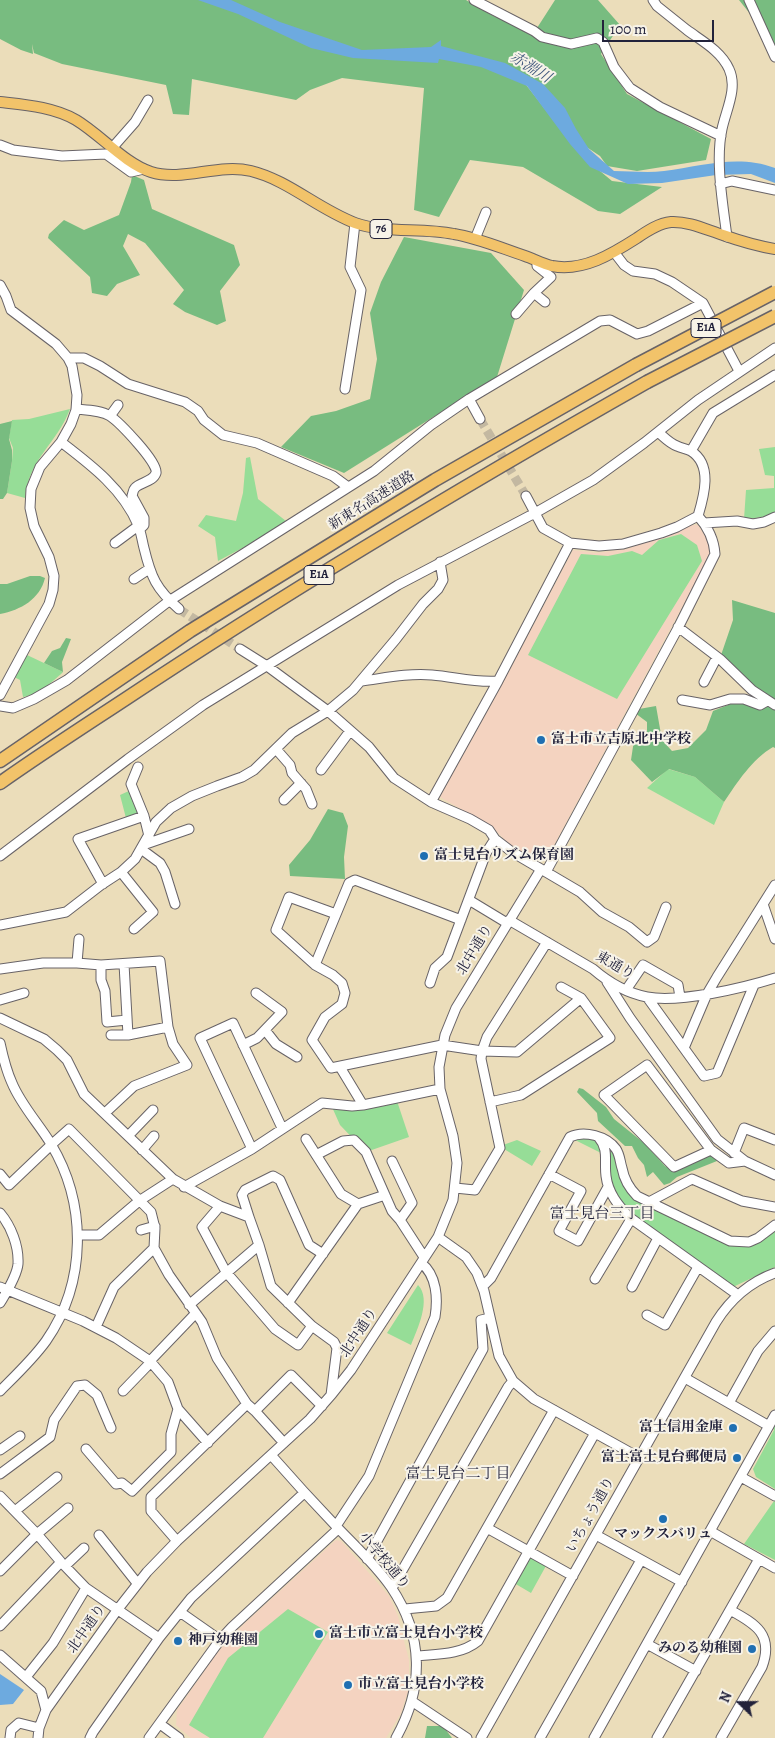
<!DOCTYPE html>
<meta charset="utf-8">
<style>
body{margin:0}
#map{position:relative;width:775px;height:1738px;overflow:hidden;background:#ebddba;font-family:Alegreya,serif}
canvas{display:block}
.north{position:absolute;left:715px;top:1678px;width:50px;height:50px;-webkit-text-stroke:4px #f7f3e8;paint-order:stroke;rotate:292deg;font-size:14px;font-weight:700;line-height:20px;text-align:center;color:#22223b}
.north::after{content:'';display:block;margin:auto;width:18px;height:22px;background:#22223b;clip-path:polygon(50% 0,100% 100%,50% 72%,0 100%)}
.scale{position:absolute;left:602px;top:20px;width:112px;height:22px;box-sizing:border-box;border:2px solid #22223b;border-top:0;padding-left:6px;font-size:15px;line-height:18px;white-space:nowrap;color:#22223b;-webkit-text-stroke:4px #f7f3e8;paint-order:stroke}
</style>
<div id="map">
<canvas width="775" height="1738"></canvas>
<div class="north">N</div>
<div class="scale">100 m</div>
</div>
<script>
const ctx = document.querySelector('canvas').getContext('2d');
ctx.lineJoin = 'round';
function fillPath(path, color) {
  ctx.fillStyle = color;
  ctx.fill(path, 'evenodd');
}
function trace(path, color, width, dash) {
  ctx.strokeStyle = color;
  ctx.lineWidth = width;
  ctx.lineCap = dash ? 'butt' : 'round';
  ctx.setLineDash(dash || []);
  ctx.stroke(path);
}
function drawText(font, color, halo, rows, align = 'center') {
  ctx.font = font + ' Alegreya,"Noto Serif JP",serif';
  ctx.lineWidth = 4;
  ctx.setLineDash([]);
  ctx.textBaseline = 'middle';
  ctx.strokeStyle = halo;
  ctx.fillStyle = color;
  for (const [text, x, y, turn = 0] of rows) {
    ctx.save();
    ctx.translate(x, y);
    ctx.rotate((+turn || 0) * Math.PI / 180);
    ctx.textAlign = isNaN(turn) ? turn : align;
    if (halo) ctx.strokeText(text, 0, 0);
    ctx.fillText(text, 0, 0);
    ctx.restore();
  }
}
const built = new Path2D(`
 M692 525H698L710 544 709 557 546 860 533 859 507 842 492 827 440 797 503 683 573 550 596 553 627 549Z
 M336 1540 341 1541 389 1596 398 1616 405 1645 409 1660V1688L401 1713 386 1738H191L176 1725 177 1710 215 1656 224 1645 245 1623Z`);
const green = new Path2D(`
 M70 409C57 444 29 458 25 498L7 493 12 461 13 448 9 438 12 420 29 419Z
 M775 447V513L766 517 744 519 746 490 774 488V476L765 475 759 449Z
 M250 457 258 499 286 521 250 544 218 561 215 537 198 526 206 515 236 521 243 493 246 458Z
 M681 534 697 545 702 561 617 699 528 655 581 554 608 556 632 551 642 555 659 540Z
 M27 655 63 672C53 682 37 695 23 697L20 680 14 677Z
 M668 769 695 777 724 802 714 825 647 788Z
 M131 790 140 818 127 822 120 795Z
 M397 1101 409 1137 366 1152 340 1125 332 1107Z
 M577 1137 596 1140 603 1154 573 1139Z
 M517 1140 541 1151 532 1166 504 1149 503 1145Z
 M609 1152H614L626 1188 730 1244 775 1229V1267L733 1287 623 1207 610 1184Z
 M418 1285C432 1299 417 1330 411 1345L387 1333Z
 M775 1422V1489L756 1477 753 1469 774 1430 772 1428Z
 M774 1501 775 1502V1560L744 1544Z
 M533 1556 547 1564 531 1593 514 1583 528 1558Z
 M288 1609 328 1632 263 1738H210L189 1725 228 1658Z`);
const forest = new Path2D(`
 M0 0H466L495 17 537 28 555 0H598L620 25 601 54 627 94 711 139 706 160 637 171 607 166 600 156 585 146 523 81 582 156 612 181 662 187 620 214 598 211 523 167 470 160 439 217 414 210 424 88 342 78 310 90 296 100 192 79 189 115 173 114 166 85 62 64 34 53 32 44 33 54 21 50 0 39Z
 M739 0H775V45Z
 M132 175 144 180 152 209 234 245 240 265 220 291 226 321 217 325 185 312 173 304 184 290 145 243 128 234 123 246 140 275 117 284 107 296 92 293 90 277 48 238 49 234 64 220 84 230 119 215 131 182Z
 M404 237 491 253 524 290 497 377 344 473 281 447 311 416 336 411 370 399 377 359 370 313 381 282Z
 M12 421 9 439 12 450V461L7 493 3 499H0V424Z
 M30 576H40L45 578C40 599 21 610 0 614V584H7Z
 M732 600 775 613V748L773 747C752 759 737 783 724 802L695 777 669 769 652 782 631 760 634 740 647 731V722L635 713 639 709 656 706 662 740 672 751 688 748 706 730 713 711 738 701 763 706 719 661 733 620Z
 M66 638 71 639 62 662 63 672 44 663 52 651 60 648Z
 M328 809 343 813 348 826 344 857 345 879 290 876 289 865 310 840Z
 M579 1088 583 1089 606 1107 614 1119 644 1143 665 1166 673 1171C687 1169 699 1154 713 1156L717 1161 677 1177 670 1183 664 1185 653 1172 647 1177 644 1165 638 1158 632 1146H625L598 1121 597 1113 577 1092Z
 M427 1726H443L452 1738H425Z`);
const water = new Path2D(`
 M198 0H231L280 22 362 50 431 47 441 40V46L505 63 543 84 565 108 576 129 589 149 614 171C630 171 648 173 664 171 702 166 738 154 775 168V183L751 174 716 175 662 183 628 184 590 167 570 144 527 86 481 67 439 59 438 63 353 58 311 48 238 14Z
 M0 1674 24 1690 13 1704 0 1705Z`);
const minorTunnel = new Path2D(`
 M480 419 526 496
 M179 609 240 649`);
const minor = new Path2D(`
 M474 0 534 31 542 37 571 44 597 38 603 42 614 67 630 88 660 107 721 136
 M653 0 657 6C667 14 677 22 687 30 702 41 721 51 729 69 738 88 726 110 722 129 715 161 723 205 727 237
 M749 0 775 57
 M0 145 13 150 62 156 106 154 131 172 144 169
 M113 147 135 122 148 100
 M720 184 732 181 775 190
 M475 239 486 212
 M614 252 624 265 633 271 655 274 672 282 703 303 739 371
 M0 285 6 296 11 310 56 344 68 358 72 366 77 395 76 410 71 424 61 442 40 467 31 489 30 508 34 526 49 557 54 576 53 590 49 604 0 695
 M534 293 545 302
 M516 314 534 293 551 277 537 266V261
 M68 358H84L100 366 128 384 185 402 198 411 204 420 223 435 257 443 333 476 348 487
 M345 389 361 290 350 267 355 223
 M469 399 480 419
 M76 409C87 410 101 410 110 416 119 422 159 463 156 473 153 482 140 482 135 488 133 490 133 493 132 496L144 518V525L139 530
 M110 416 118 405
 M61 442C91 465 123 489 138 525 141 532 142 540 144 548 151 577 156 589 179 609
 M691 451 713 413 775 375
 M526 496 543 528 570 543 599 546 623 544 661 533 677 527 698 516C704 496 713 465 691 451 687 449 681 448 677 446 669 443 664 437 658 432
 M704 523 737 521 753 524 764 522 775 517
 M115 543 138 526
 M134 579 149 569
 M678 627 720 659 752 690 775 705
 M240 649 267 666 328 711 369 747 394 778 431 802 470 819 489 830 495 839 512 852 580 892 602 912 629 927 647 942 654 937 666 907
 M362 681C385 678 408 673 432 675 455 677 476 683 498 681
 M704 682 717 657
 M682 700 710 705 730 699H744L760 705 767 701
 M0 706 13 708 34 699 67 680 169 601 374 471 431 425 469 399 600 321 610 320 637 334 648 331 703 303
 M276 749 290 765 292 773 306 789 312 804
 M138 767 131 784 144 816
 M321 770 350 731
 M284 800 301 783
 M431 802 498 681 570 543
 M143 845 189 829
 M141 849 160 863 165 872 175 904
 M0 856 128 759 203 705 398 585 535 513 593 480 644 443 698 400 775 348
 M121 872 153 912 134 929
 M546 872 678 628 715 554C714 540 707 526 698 516
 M103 884 78 839 144 816 149 836
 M469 900 507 923
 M763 904 775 939
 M336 914 289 897 276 930 315 965 333 975 342 983 345 993 342 1004 325 1017 312 1040 331 1068 442 1045 482 1051 517 1052 581 998
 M509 920 593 969C608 982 627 993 647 997 680 1003 743 988 775 978
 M0 925 66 912 101 885 121 872 135 859 156 822 171 808 192 796 217 786 242 777 254 770 292 733 328 711 353 690 396 639 423 604 438 589 443 580 440 562
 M77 963 79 939
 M124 964 128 1035
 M101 965V980L105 991 107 1022 127 1020
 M315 965 349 883 355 880 461 920
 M0 969 43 963H77L101 965 160 961 168 1027 173 1044 187 1065 134 1086 105 1113
 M607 982 630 1018 717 1139 745 1161 775 1175
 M430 983 435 968 447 957 486 853 495 839
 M626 990 643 965 678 985 680 997
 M647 997 704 1076 717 1073 754 985
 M0 1000 24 993
 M0 1018 44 1039 57 1050 67 1060 84 1094 173 1179 220 1206 249 1217 259 1245 271 1286 312 1326 334 1342 337 1348 331 1395
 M265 1030 276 1044 297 1057
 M111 1035H128L168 1027
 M0 1043C3 1057 6 1070 12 1083 21 1105 39 1124 51 1144 87 1204 87 1282 46 1341 33 1359 16 1375 0 1391
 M243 1045 257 1038 282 1012 256 993
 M684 1048 707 994 717 977 775 885
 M340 1067 363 1105
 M490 1102 521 1095 610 1038 581 998 561 987
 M128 1136 153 1110
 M599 1138C609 1149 604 1162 606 1176 608 1193 618 1205 629 1217L738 1295
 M306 1139 341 1194 358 1204
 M252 1149 200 1038 233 1023 282 1128
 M142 1150 154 1136
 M711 1150 674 1167 604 1095 647 1065 711 1150 729 1163 745 1161
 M734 1153 744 1128 775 1140
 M316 1155 343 1141 354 1140 366 1152 392 1211 400 1220 424 1257
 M392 1161 412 1203 400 1220
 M0 1174 9 1185 51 1145 69 1129 151 1212 155 1228 154 1248 169 1275 202 1322 217 1358 247 1404 255 1411 284 1443
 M549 1174 581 1191 559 1231 578 1241 608 1187
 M184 1187 252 1149 322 1103 352 1106 363 1105 440 1089
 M455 1188 475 1190 500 1148 481 1059 482 1051 487 1037 547 942
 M649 1202 692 1179 742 1201 775 1207
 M220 1206 202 1227 226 1272 275 1329 298 1345 312 1326
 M0 1213C11 1226 19 1246 18 1264 17 1276 6 1293 0 1303
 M249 1217 242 1195 245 1190 273 1176 280 1180 309 1245 323 1254
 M141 1230 155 1226
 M78 1235H99L139 1201 173 1179
 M438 1237 466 1257 477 1273 484 1291 499 1356 513 1381 534 1399 640 1458
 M595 1279 631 1219
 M483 1286 491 1278 570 1137C584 1130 607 1136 616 1149 620 1155 620 1162 622 1168 624 1179 629 1188 637 1196L730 1241 749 1242 758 1238 775 1225
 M0 1287 83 1321 116 1338 150 1361 168 1382 178 1409 208 1443
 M632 1287 658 1238
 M288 1303 358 1204 385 1195
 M189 1305 259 1245
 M647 1315 665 1325 698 1267
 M96 1327 114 1287 154 1248
 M150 1361 195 1314
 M685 1378 769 1426
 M123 1391 151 1362
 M729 1403 758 1351 775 1331
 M255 1411 291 1375 322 1406
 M86 1449 116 1484 122 1483 132 1491 171 1452V1434L178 1409
 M0 1450 20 1436
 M271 1455C292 1479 313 1502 335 1525 354 1545 376 1565 391 1587 424 1636 424 1688 396 1738
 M0 1474 50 1437 54 1420 77 1386 85 1385 97 1395 111 1428
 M741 1477 775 1496
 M0 1496 37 1534 61 1562 86 1588 159 1638
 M15 1511 57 1477
 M336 1526 369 1476 435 1317C438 1299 437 1275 421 1263
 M487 1528 573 1576
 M710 1531 775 1568
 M99 1535 137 1583
 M596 1535 682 1582
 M177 1541 151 1511V1497L247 1404
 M367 1559 483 1349 481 1320 490 1318
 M65 1566 84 1548
 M0 1571 37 1534 68 1508
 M392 1588 508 1387 513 1381
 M405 1609 436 1606 447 1598 554 1410
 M180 1612 220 1640
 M0 1626 61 1562
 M647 1644 696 1671
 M0 1655 41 1691 46 1710
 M417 1656C437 1654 461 1655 478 1641L595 1433
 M26 1677 53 1643 86 1588
 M413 1702 467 1738
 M160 1724 179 1738
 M10 1738 11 1730 19 1723 39 1728
 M38 1738 39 1728 46 1710 118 1609 147 1572 177 1541 310 1419 332 1394 351 1370 438 1237 453 1200 457 1163 453 1136 440 1089 439 1067 445 1035 456 1008 541 869
 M90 1738 93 1732 159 1638 191 1598 304 1493
 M149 1738 220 1640 232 1627 338 1529
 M481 1738 716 1322C730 1300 750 1282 775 1273
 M540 1738 641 1560
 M594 1738 775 1415
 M657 1738 759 1559
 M721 1738 762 1667C774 1635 756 1624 730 1610`);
const major = new Path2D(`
 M0 102C26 105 53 107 76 120 101 135 124 163 151 172 183 182 218 163 251 171 288 180 318 209 355 223 386 234 421 227 454 234 478 238 501 248 525 256 534 259 543 264 552 266 583 272 612 254 637 238 647 231 659 223 671 222 688 221 707 230 723 235 740 241 757 246 775 249`);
const highway = new Path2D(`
 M0 761 190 631 435 480 636 365
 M0 783C41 754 83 727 124 700 294 587 469 483 647 382`);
const highwayBridge = new Path2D(`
 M636 365 775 292
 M647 382 775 316`);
const markers = [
 [541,740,5,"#1f6fb2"],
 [424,856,5,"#1f6fb2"],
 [733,1428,5,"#1f6fb2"],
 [737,1458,5,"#1f6fb2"],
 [663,1519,5,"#1f6fb2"],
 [319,1634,5,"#1f6fb2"],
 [178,1641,5,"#1f6fb2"],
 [752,1649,5,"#1f6fb2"],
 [348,1685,5,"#1f6fb2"]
];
const shields = [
 [381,229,22],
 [706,328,30],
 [319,575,30]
];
const shieldNames = [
 ["76",381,229],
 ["E1A",706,328],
 ["E1A",319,575]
];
const streetNames = [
 ["新東名高速道路",372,501,-32],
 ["北中通り",475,950,-59],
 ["東通り",615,966,30],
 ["北中通り",359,1333,-57],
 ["いちょう通り",591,1515,-61],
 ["小学校通り",384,1561,50],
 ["北中通り",87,1629,-55]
];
const poiNames = [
 ["富士市立吉原北中学校",551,740],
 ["富士見台リズム保育園",434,856],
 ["富士信用金庫",723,1428,"right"],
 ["富士富士見台郵便局",727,1458,"right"],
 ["マックスバリュ",663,1535,"center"],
 ["富士市立富士見台小学校",329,1634],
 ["神戸幼稚園",188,1641],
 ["みのる幼稚園",742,1649,"right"],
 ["市立富士見台小学校",358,1685]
];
const waterNames = [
 ["赤淵川",530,68,32]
];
const neighbourhoodNames = [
 ["富士見台三丁目",602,1214],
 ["富士見台二丁目",458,1474]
];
fillPath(built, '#f4d3c0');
fillPath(green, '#96dd97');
fillPath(forest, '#78bc80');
fillPath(water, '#6daadf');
trace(minorTunnel, '#c3b8a1', 9, [9, 4.5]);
trace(minor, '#686367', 11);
trace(major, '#686367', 12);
trace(highway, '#686367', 15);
trace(minor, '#fff', 9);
trace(major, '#f2c36a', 10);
trace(highway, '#f2c36a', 12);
trace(highwayBridge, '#686367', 15, []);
trace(highwayBridge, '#f2c36a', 12);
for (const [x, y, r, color] of markers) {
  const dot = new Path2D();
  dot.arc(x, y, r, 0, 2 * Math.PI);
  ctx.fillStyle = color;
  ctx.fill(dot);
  trace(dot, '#f7f3e8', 2);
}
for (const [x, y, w] of shields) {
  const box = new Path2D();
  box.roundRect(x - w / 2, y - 9.5, w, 19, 4);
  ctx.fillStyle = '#f7f3e8';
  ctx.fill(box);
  trace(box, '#22223b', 1);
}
drawText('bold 12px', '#22223b', null, shieldNames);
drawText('14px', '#22223b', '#f7f3e8', streetNames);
drawText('bold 14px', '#22223b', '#f7f3e8', poiNames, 'left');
drawText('italic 15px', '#40587d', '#f7f3e8', waterNames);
drawText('15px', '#22223b', '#f7f3e8', neighbourhoodNames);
</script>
